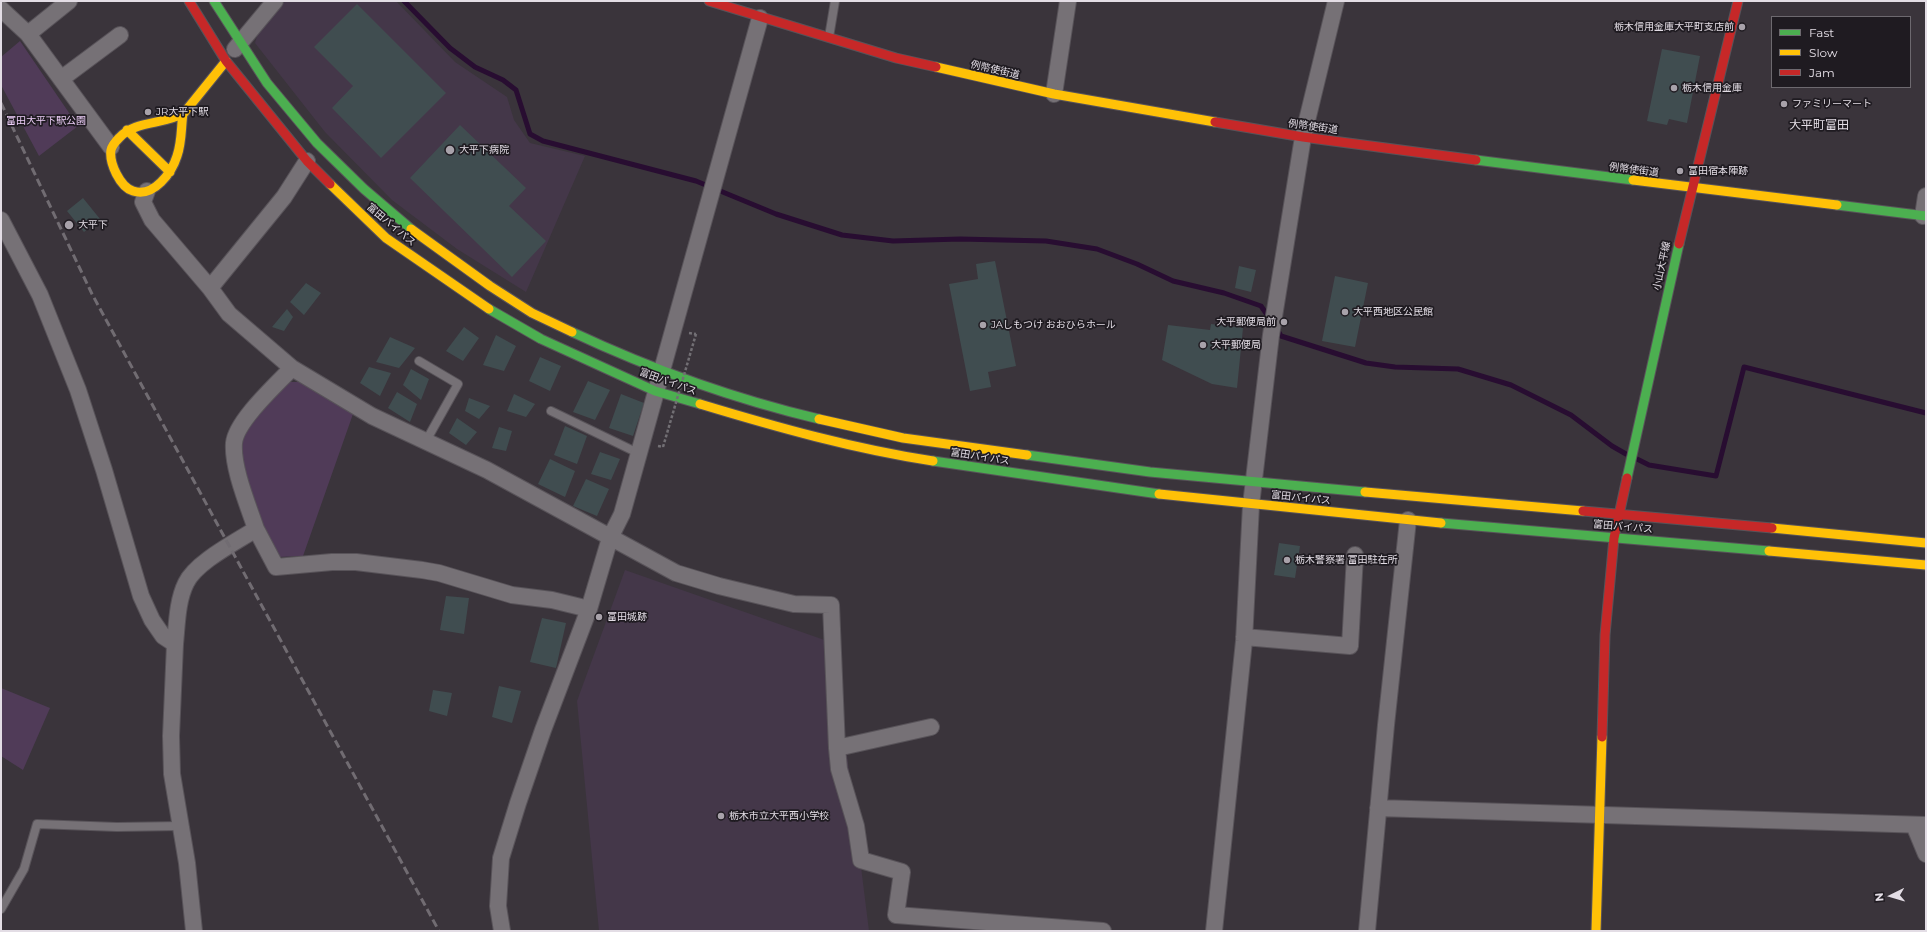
<!DOCTYPE html>
<meta charset="utf-8">
<style>
body{margin:0}
#map{position:relative;width:1927px;height:932px;overflow:hidden;background:#3a343b;font-family:Montserrat,sans-serif}
canvas{display:block}
.frame{position:absolute;inset:0;border:2px solid #e3dde5;pointer-events:none}
.legend{position:absolute;left:1771px;top:16px;width:140px;height:72px;box-sizing:border-box;background:#1f1b21;border:1px solid #6d696f;margin:0;padding:5px 7px;list-style:none;font-size:12px;color:#e3dde5}
.legend li{display:flex;align-items:center;gap:8px;height:20px}
.legend b{width:20px;border:1px solid #6d696f}
.north{position:absolute;left:1871px;top:876px;width:40px;height:40px;-webkit-text-stroke:3px #1f1b21;paint-order:stroke;rotate:265deg;font-size:11px;font-weight:700;line-height:16px;text-align:center;color:#e3dde5}
.north::after{content:'';display:block;margin:auto;width:14px;height:18px;background:#e3dde5;clip-path:polygon(50% 0,100% 100%,50% 72%,0 100%)}
</style>
<div id="map">
<canvas width="1927" height="932"></canvas>
<div class="frame"></div>
<ul class="legend">
<li><b style="height:5px;background:#4caf50"></b>Fast</li>
<li><b style="height:5px;background:#ffc107"></b>Slow</li>
<li><b style="height:5px;background:#c62828"></b>Jam</li>
</ul>
<div class="north">N</div>
</div>
<script>
const ctx = document.querySelector('canvas').getContext('2d');
ctx.lineJoin = 'round';
function fillPath(path, color) {
  ctx.fillStyle = color;
  ctx.fill(path, 'evenodd');
}
function trace(path, color, width, dash) {
  ctx.strokeStyle = color;
  ctx.lineWidth = width;
  ctx.lineCap = dash ? 'butt' : 'round';
  ctx.setLineDash(dash || []);
  ctx.stroke(path);
}
function drawText(font, color, halo, rows, align = 'center') {
  ctx.font = font + ' Montserrat,"Noto Sans JP",sans-serif';
  ctx.lineWidth = 3.5;
  ctx.setLineDash([]);
  ctx.textBaseline = 'middle';
  ctx.strokeStyle = halo;
  ctx.fillStyle = color;
  for (const [text, x, y, turn = 0] of rows) {
    ctx.save();
    ctx.translate(x, y);
    ctx.rotate((+turn || 0) * Math.PI / 180);
    ctx.textAlign = isNaN(turn) ? turn : align;
    if (halo) ctx.strokeText(text, 0, 0);
    ctx.fillText(text, 0, 0);
    ctx.restore();
  }
}
const built = new Path2D(`
 M285 1H396L455 62 507 97 514 120 530 143 585 156 526 292 457 249 392 200 325 132 255 43 258 33Z
 M625 570 833 643 869 931H599L577 701Z`);
const green = new Path2D(`
 M20 41 78 126 39 156 1 85V57Z
 M285 382H301L353 414 303 556 277 557 259 525 240 462 238 443 247 422Z
 M1 688 50 708 23 770 1 756Z`);
const stream = new Path2D(`
 M404 1 450 48 475 67 503 80 516 90 530 134 543 141 696 181 776 214 842 235 893 241 960 239 1046 241 1097 249 1137 264 1173 281 1224 293 1261 306 1270 319
 M1277 329 1281 336 1366 363 1395 367 1458 369 1511 385 1571 415 1612 446 1626 454
 M1637 459 1649 465 1716 476 1744 367 1926 413`);
const building = new Path2D(`
 M357 4 446 93 381 158 332 108 353 86 314 47Z
 M1662 49 1700 56 1687 123 1669 119 1667 125 1647 121Z
 M460 125 526 188 509 206 546 241 512 277 410 178Z
 M83 198 100 219 84 232 67 211Z
 M995 261 1016 366 988 372 991 387 970 391 949 284 978 279 976 264Z
 M1239 266 1256 270 1251 292 1235 288Z
 M1335 276 1368 283 1355 347 1322 341Z
 M306 283 321 293 304 315 290 302Z
 M287 309 293 317 284 331 272 327Z
 M1211 324 1243 328 1237 388 1212 384 1162 360 1168 325 1210 330Z
 M464 327 479 338 463 361 446 351Z
 M496 335 516 346 504 371 483 365Z
 M390 337 415 348 399 368 376 362Z
 M540 357 561 366 550 391 529 381Z
 M369 367 391 373 380 396 360 383Z
 M411 369 429 379 421 400 403 385Z
 M588 381 610 390 595 420 573 412Z
 M397 392 417 404 410 422 388 408Z
 M514 394 535 404 526 417 507 411Z
 M621 394 644 403 633 436 609 428Z
 M469 398 490 406 479 419 465 411Z
 M457 418 477 432 466 445 449 433Z
 M565 426 587 436 577 464 554 455Z
 M499 427 512 431 506 451 492 448Z
 M600 452 620 459 611 480 591 474Z
 M550 459 575 471 565 497 538 484Z
 M586 479 609 489 597 516 573 506Z
 M1279 543 1300 546 1295 578 1274 575Z
 M446 596 469 598 464 634 440 630Z
 M542 618 566 623 556 668 530 662Z
 M499 686 521 691 512 723 492 717Z
 M433 690 452 693 447 716 429 711Z`);
const path = new Path2D(`
 M689 333 696 334
 M658 446 663 447`);
const lane = new Path2D(`
 M829 37 835 1
 M419 361 458 384 426 441
 M551 411 638 453
 M1 909 24 869 37 824 117 827 181 826`);
const street = new Path2D(`
 M1 9 28 34 111 147
 M28 34 69 1
 M235 49 275 1
 M61 79 120 35
 M1054 94 1068 1
 M147 191 143 202 152 220 210 288 229 314 292 368 372 416 487 470 676 573 719 586 794 604 831 605 837 748 839 769 856 826 861 860 902 872 896 915 1103 931
 M1923 216 1926 196
 M1 220 40 295 78 390 104 470 141 596 152 620 163 636 175 644 171 736 172 774 187 863 194 931
 M210 288 284 197 307 161
 M256 529C248 505 232 467 234 443 236 421 277 384 292 368
 M1244 637 1350 646 1355 555
 M175 644C177 625 177 601 186 583 196 562 236 542 256 529L276 567 332 562H356L422 570 439 573 512 595 552 600 589 609
 M837 748 931 727
 M1378 808 1926 825
 M1914 825 1926 854
 M502 931 498 906 501 858 518 803 543 730 589 609 610 538 622 514 760 18
 M1214 931 1244 641 1251 505 1271 335 1303 137 1336 1
 M1367 931 1386 725 1408 520`);
const fast = new Path2D(`
 M214 1 267 83 317 143 364 189 411 229
 M1476 160 1633 180
 M1837 205 1926 216
 M489 309 541 339 655 391 700 404
 M572 332C651 369 734 399 819 419
 M1027 455 1150 472 1365 492
 M933 461 1159 494
 M1627 478 1679 244
 M1441 523 1769 551`);
const slow = new Path2D(`
 M936 67 1054 94 1215 122
 M183 113C181 127 182 142 177 156 172 172 154 198 133 191 120 187 109 163 111 150 112 146 116 141 119 138 135 120 164 125 184 113L226 61
 M127 130 170 172
 M1633 180 1837 205
 M330 184 386 238 489 309
 M411 229 490 286 532 313 572 332
 M700 404C776 427 854 449 933 461
 M819 419 903 438 1027 455
 M1365 492 1583 511
 M1159 494 1441 523
 M1772 528 1926 543
 M1769 551 1926 565
 M1596 931 1602 737`);
const jam = new Path2D(`
 M189 1 226 61 307 161 330 184
 M709 1 896 58 936 67
 M1215 122 1303 137 1476 160
 M1679 244 1738 1
 M1583 511 1772 528
 M1602 737 1605 635 1614 538 1627 478`);
const rail = new Path2D(`
 M1 103 92 294 439 931`);
const pathBridge = new Path2D(`
 M663 447 696 334`);
const markers = [
 [1742,27,4,"#a8a2aa"],
 [1674,88,4,"#a8a2aa"],
 [1784,104,4,"#a8a2aa"],
 [148,112,4,"#a8a2aa"],
 [450,150,5,"#a8a2aa"],
 [1680,171,4,"#a8a2aa"],
 [69,225,5,"#a8a2aa"],
 [1345,312,4,"#a8a2aa"],
 [1284,322,4,"#a8a2aa"],
 [983,325,4,"#a8a2aa"],
 [1203,345,4,"#a8a2aa"],
 [1287,560,4,"#a8a2aa"],
 [599,617,4,"#a8a2aa"],
 [721,816,4,"#a8a2aa"]
];
const poiNames = [
 ["栃木信用金庫大平町支店前",1734,27,"right"],
 ["栃木信用金庫",1682,88],
 ["ファミリーマート",1792,104],
 ["JR大平下駅",156,112],
 ["大平下病院",459,150],
 ["富田宿本陣跡",1688,171],
 ["大平下",78,225],
 ["大平西地区公民館",1353,312],
 ["大平郵便局前",1276,322,"right"],
 ["JAしもつけ おおひらホール",991,325],
 ["大平郵便局",1211,345],
 ["栃木警察署 富田駐在所",1295,560],
 ["富田城跡",607,617],
 ["栃木市立大平西小学校",729,816]
];
const streetNames = [
 ["例幣使街道",995,70,13],
 ["例幣使街道",1313,127,8],
 ["例幣使街道",1634,170,7],
 ["富田バイパス",391,225,40],
 ["小山大平線",1662,266,-78],
 ["富田バイパス",668,382,20],
 ["富田バイパス",980,457,9],
 ["富田バイパス",1301,498,6],
 ["富田バイパス",1623,527,5]
];
const parkNames = [
 ["富田大平下駅公園",46,121]
];
const quarterNames = [
 ["大平町富田",1819,125]
];
fillPath(built, '#443749');
fillPath(green, '#503b58');
trace(stream, '#280d31', 5);
fillPath(building, '#404d50');
trace(lane, '#585359', 10);
trace(street, '#585359', 18);
trace(fast, '#585359', 11);
trace(slow, '#585359', 11);
trace(jam, '#585359', 11);
trace(path, '#726f74', 2.5, [3, 2]);
trace(lane, '#767176', 8);
trace(street, '#767176', 16);
trace(fast, '#4caf50', 9);
trace(slow, '#ffc107', 9);
trace(jam, '#c62828', 9);
trace(rail, '#716c72', 3, [8, 4]);
trace(pathBridge, '#726f74', 2.5, [3, 2]);
for (const [x, y, r, color] of markers) {
  const dot = new Path2D();
  dot.arc(x, y, r, 0, 2 * Math.PI);
  ctx.fillStyle = color;
  ctx.fill(dot);
  trace(dot, '#1f1b21', 1.5);
}
drawText('10px', '#e3dde5', '#1f1b21', poiNames, 'left');
drawText('10px', '#e3dde5', '#1f1b21', streetNames);
drawText('10px', '#eccef7', '#1f1b21', parkNames);
drawText('12px', '#e3dde5', '#1f1b21', quarterNames);
</script>
